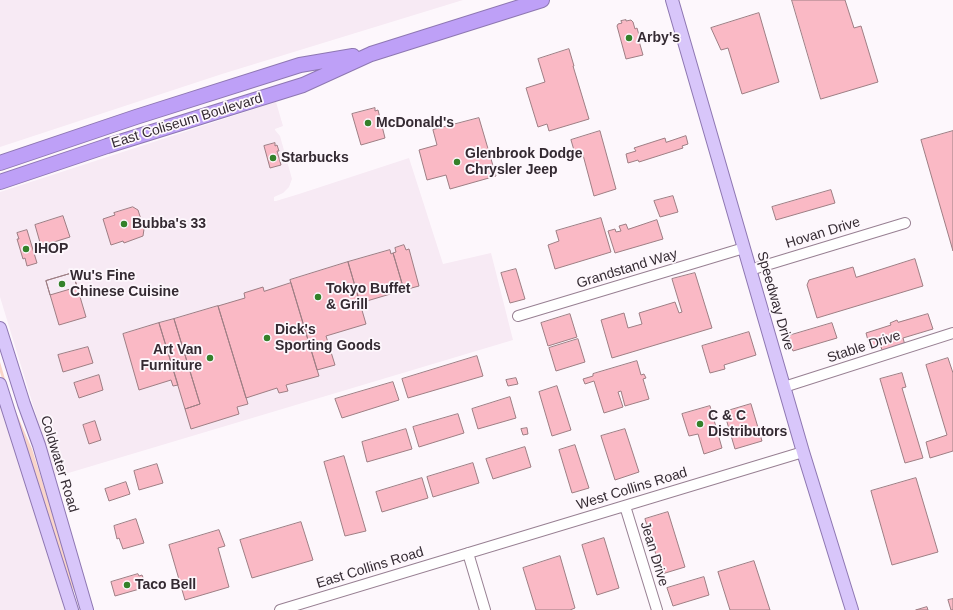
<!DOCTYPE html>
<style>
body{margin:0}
canvas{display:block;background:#fdf7fc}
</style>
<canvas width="953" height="610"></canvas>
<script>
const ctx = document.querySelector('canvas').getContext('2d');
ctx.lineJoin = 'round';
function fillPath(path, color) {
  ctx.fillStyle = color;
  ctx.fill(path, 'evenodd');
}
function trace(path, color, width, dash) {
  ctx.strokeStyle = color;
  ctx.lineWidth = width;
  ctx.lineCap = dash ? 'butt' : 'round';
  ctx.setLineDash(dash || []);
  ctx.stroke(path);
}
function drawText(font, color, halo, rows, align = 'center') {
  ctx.font = font + ' Helvetica,sans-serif';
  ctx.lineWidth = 3.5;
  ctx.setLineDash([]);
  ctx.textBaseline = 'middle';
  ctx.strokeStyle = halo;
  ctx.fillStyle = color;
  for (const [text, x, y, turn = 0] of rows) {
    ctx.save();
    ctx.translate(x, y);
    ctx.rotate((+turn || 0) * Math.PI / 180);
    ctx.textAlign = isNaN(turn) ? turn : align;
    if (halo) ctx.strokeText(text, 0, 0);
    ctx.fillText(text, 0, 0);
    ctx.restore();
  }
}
const built = new Path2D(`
 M0 0H463L222 74 0 147Z
 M276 102 283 126 275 129V130L280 136 292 179 289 187 283 193 274 197V201H276L299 194 409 158 443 264 491 253 513 340 55 477 0 297V192Z
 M0 405 36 511 66 610H0Z`);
const green = new Path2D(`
 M0 362 12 403 32 449 81 603H80L65 573 10 404 0 372Z`);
const building = new Path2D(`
 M792 0H845L854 28 861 26 878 82 821 99Z
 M759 13 779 82 742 94 728 48 721 50 711 28Z
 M626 20V21L631 20 633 22 635 29 637 28 639 35V41L643 55 626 59 617 26 618 24 622 23 621 21Z
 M569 49 574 66H573L589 119 549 131 547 124 538 127 526 88 545 82 538 59Z
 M375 108V111L378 110 385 138 361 145 352 114Z
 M479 118 496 176 450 189 446 175 427 180 419 150 437 145 433 130Z
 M600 131 616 189 594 196 583 155 576 157 571 140Z
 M953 131V251L921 140Z
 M686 136 688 144 682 146 683 148 639 162 638 160 628 163 626 154 636 151 634 148 665 138 666 142Z
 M275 143V146L277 145 279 151H277L281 165 270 168 264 146Z
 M831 190 835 203 776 220 772 207Z
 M673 196 678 212 660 217 654 201Z
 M133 207 138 210 144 229 143 236 124 243 123 241 111 245 103 219 115 215 114 213Z
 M63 216 70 237 41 246 35 225Z
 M601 218 611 252 555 269 548 245 559 241 556 231Z
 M657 220 663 239 615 253 608 231 615 229 616 232 621 231 619 226 626 224 628 229Z
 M27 230 37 263 27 266 25 258 23 259 17 239H19L17 233Z
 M404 245 406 250 409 249 419 286 404 290 393 253 396 252 395 248Z
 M390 250 391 254 393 253 404 290 360 303 348 262Z
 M915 259 923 286 817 318 807 285 809 280 853 267 856 277Z
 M348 262 366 324 326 336 335 365 317 370 290 280Z
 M516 269 525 299 510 303 501 273Z
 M73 273 86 317 59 325 46 281Z
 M73 273 77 287 50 295 46 281Z
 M695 273 712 328 612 358 601 320 624 313 628 328 642 324 639 313 675 302 679 313 682 312 672 279Z
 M291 283 319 376 286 385 288 391 279 393 277 388 246 398 218 306 245 298 244 293 263 287 264 291Z
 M218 306 248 404 237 407 239 414 191 429 185 409 200 404 174 319Z
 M570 314 577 337 548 346 541 323Z
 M928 314 933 329 903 338 905 345 883 352 880 345 870 348 866 333 891 325 890 323 897 320 898 322Z
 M174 319 200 404 185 409 159 323Z
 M159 323 178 385 173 386 171 380 139 390 123 334Z
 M832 323 837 338 793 351 788 336Z
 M749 332 756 355 724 365 725 369 710 373 702 346Z
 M578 339 585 362 556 371 549 348Z
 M88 347 93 363 63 372 58 355Z
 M477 356 483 376 408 398 402 379Z
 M948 358 953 373V451L930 458 926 442 947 435 926 365Z
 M637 361 641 375 644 374 646 378 643 379 649 399 625 406 621 391 618 392 623 407 604 413 594 381 585 384 583 379 593 376V374Z
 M902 373 906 387 902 388 923 458 905 463 880 379Z
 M99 375 103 390 79 398 74 383Z
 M516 378 518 384 508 386 506 380Z
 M393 382 399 400 342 418 335 399Z
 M557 386 571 430 552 436 539 392Z
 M510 397 516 418 478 429 472 409Z
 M751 404 762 441 735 449 724 412Z
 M710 406 722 448 704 454 698 434 689 436 682 414Z
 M458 414 464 433 419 447 413 427Z
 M95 421 101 440 89 444 83 425Z
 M527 428 528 434 523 435 521 429Z
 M406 429 412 449 367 462 362 442Z
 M625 429 639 472 615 480 601 436Z
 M575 445 589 488 572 493 559 450Z
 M525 447 531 467 493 479 486 459Z
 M344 456 366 531 345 536 324 462Z
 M473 463 479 483 433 497 427 477Z
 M157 464 163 483 139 490 134 471Z
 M422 478 428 498 382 512 376 492Z
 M916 478 938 552 892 565 871 491Z
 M126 482 130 494 109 501 105 489Z
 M668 512 685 567 662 574 645 519Z
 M136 519 144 543 123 549 119 538 117 539 114 526Z
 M301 522 313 560 252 578 240 540Z
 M219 530 225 546 218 548 229 587 185 600 169 545Z
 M604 538 619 588 597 595 582 545Z
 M560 556 575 608 570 610H536L523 568Z
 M754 561 770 610H730L718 572Z
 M138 574 139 576 142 575 145 582 142 583 143 588 115 596 111 582Z
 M704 577 709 595 673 606 667 588Z
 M953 599V610H951L948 600Z
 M927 607 928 610H916Z`);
const minor = new Path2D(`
 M750 270 905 223
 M518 316 744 248
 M784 387 953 333
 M625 506 657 610
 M468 553 485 610
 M280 610 803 452`);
const major = new Path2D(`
 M672 0 803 452 852 610
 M0 328 24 404 39 445 87 610
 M0 384 72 610`);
const highway = new Path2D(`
 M0 163 136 117 300 65 353 56
 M0 182 107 146 303 85 371 54 542 0`);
const markers = [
 [629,38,4,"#34812a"],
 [368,123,4,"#34812a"],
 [273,158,4,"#34812a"],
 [457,162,4,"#34812a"],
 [124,224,4,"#34812a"],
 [26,249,4,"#34812a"],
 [62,284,4,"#34812a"],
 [318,297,4,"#34812a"],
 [267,338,4,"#34812a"],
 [210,358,4,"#34812a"],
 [700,424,4,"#34812a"],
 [127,585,4,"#34812a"]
];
const poiNames = [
 ["Arby's",637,38],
 ["McDonald's",376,123],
 ["Glenbrook Dodge",465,154],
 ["Chrysler Jeep",465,170],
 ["Starbucks",281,158],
 ["Bubba's 33",132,224],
 ["IHOP",34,249],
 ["Wu's Fine",70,276],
 ["Chinese Cuisine",70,292],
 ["Tokyo Buffet",326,289],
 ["& Grill",326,305],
 ["Dick's",275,330],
 ["Sporting Goods",275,346],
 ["Art Van",202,350,"right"],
 ["Furniture",202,366,"right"],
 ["C & C",708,416],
 ["Distributors",708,432],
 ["Taco Bell",135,585]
];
const streetNames = [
 ["East Coliseum Boulevard",187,121,-17],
 ["Hovan Drive",823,233,-17],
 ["Grandstand Way",627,269,-17],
 ["Speedway Drive",775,301,74],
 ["Stable Drive",864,347,-18],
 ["Coldwater Road",59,464,73],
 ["West Collins Road",632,489,-17],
 ["Jean Drive",654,554,73],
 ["East Collins Road",370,568,-17]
];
fillPath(built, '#f7eaf4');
fillPath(green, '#f9d5c9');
fillPath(building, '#fab9c5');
trace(building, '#9e7e84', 1);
trace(minor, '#988093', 12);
trace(major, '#8e77b2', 14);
trace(highway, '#8e77b2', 16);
trace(minor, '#fff', 10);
trace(major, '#d8c6fa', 12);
trace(highway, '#bea0f7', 14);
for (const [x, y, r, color] of markers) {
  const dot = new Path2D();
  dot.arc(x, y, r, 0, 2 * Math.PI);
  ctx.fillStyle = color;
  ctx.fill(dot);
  trace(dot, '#fdf7fc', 1.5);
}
drawText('bold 14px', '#342a32', '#fdf7fc', poiNames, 'left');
drawText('14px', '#342a32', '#fdf7fc', streetNames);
</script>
